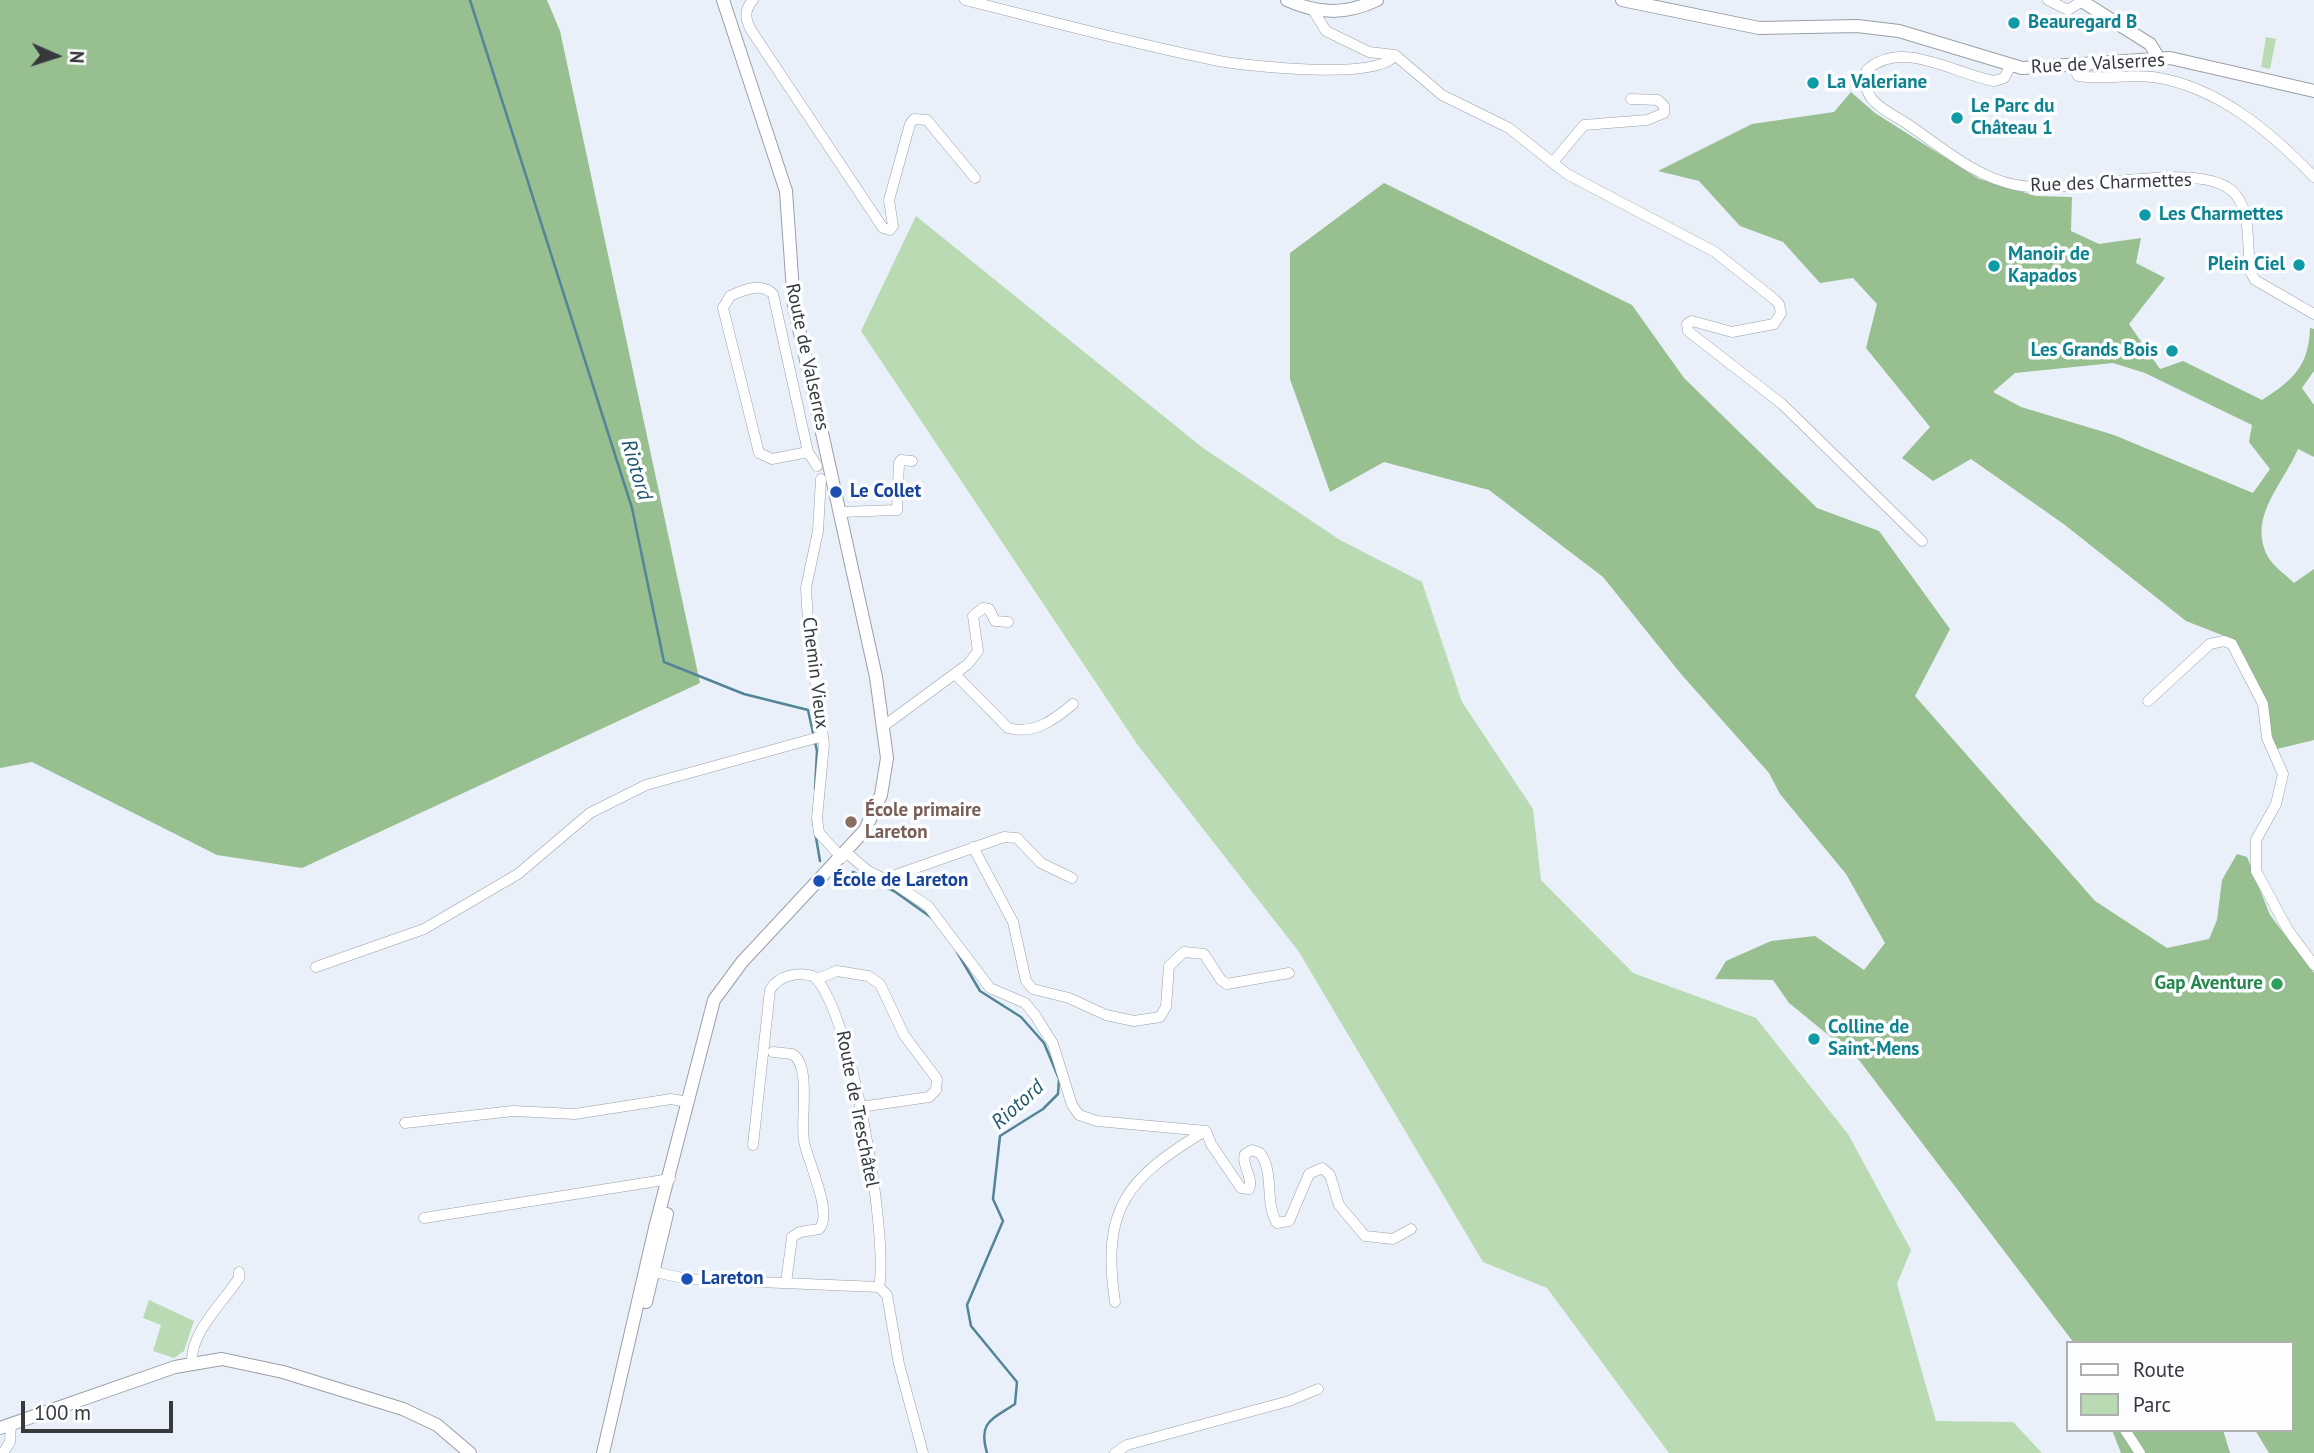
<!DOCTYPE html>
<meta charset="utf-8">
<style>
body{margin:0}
#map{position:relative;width:2314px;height:1453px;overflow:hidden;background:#eaf0f9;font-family:"PT Sans",sans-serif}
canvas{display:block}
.legend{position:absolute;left:2066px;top:1341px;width:228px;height:91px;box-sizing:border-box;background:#fcfdff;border:2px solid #adafb1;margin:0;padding:9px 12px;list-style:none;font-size:21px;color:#37393d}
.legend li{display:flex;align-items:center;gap:14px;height:35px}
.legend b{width:35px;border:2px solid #adafb1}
.north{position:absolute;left:21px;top:21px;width:70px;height:70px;-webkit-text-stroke:5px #fcfdff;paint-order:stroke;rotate:93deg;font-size:19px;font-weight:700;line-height:28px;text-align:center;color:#37393d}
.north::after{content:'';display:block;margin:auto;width:24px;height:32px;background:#37393d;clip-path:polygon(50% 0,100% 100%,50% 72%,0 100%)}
.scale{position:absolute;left:21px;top:1401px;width:152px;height:32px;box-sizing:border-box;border:4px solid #37393d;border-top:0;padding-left:9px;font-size:21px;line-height:24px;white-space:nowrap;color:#37393d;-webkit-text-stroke:5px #fcfdff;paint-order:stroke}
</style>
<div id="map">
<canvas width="2314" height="1453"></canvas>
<ul class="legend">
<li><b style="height:9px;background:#fff"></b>Route</li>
<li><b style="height:19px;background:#b9dab3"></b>Parc</li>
</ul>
<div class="north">N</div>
<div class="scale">100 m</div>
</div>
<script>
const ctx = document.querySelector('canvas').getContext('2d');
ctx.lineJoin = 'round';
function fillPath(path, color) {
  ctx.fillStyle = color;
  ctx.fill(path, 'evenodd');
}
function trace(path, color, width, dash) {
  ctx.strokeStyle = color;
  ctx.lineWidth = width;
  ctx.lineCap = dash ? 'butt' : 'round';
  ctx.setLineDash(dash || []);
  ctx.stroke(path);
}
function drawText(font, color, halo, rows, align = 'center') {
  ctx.font = font + ' "PT Sans",sans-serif';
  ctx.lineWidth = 7;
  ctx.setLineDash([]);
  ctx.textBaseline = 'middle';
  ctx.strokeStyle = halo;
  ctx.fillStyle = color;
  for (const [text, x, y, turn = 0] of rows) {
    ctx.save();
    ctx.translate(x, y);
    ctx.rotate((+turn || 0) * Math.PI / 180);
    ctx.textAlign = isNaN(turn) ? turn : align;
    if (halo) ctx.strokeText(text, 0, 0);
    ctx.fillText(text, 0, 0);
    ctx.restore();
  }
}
const green = new Path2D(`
 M2266 37 2276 39 2270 69 2261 67Z
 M916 216 1203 448 1340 540 1422 582 1462 702 1533 809 1541 880 1633 973 1756 1018 1848 1134 1911 1250 1897 1284 1936 1421 2013 1422 2042 1453H1669L1547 1288 1483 1262 1299 952 1137 744 861 331Z
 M149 1300 194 1321 184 1351 174 1358 153 1351 161 1325 143 1318Z`);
const forest = new Path2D(`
 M0 0H547L560 31 700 683 302 868 217 855 32 762 0 768Z
 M1851 92 1875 113 1979 179 2036 196 2072 197 2071 231 2099 244 2141 238 2136 263 2165 278 2129 324 2160 369 2183 361 2262 400C2293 380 2309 366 2310 328L2314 329V371L2302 388 2314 405V457L2298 449C2283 485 2245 519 2270 560 2276 568 2287 576 2294 583L2314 569V740L2277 749 2270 743 2266 703 2232 639 2186 621 2065 525 1971 459 1933 481 1902 458 1930 427 1866 348 1877 304 1853 278 1820 283 1783 242 1740 226 1699 181 1658 171 1752 124 1834 112ZM2113 363 2145 373 2252 425 2249 442 2270 469 2253 493 2114 435 2021 407 1993 392 2015 373Z
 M1384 183 1632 305 1684 378 1817 508 1879 531 1950 629 1915 696 2095 901 2167 948 2209 939 2217 920 2222 880 2237 854 2247 857 2270 915 2314 973V1453H2269L2255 1430H2291V1343H2074L1859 1060 1789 1003 1773 980 1715 979 1726 961 1771 941 1815 936 1864 970 1885 943 1846 874 1780 794 1769 773 1681 674 1603 577 1489 490 1384 462 1330 492 1290 379V253Z
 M2112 1430H2223L2230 1453H2121Z`);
const stream = new Path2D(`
 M470 0 632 508 664 662 744 694 808 710 817 751 815 789
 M813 820 820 861
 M853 872 894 891 932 918
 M957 952 980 991 1021 1017 1044 1043 1059 1079 1058 1094 1043 1109 1000 1136 993 1199 1003 1221 967 1305 971 1326 1017 1382 1015 1404C991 1420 978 1422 987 1453`);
const minor = new Path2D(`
 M753 0C744 10 745 19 751 30L883 228 890 230 893 226 889 200 910 124 914 119 927 120 975 178
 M965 0C1049 21 1134 44 1219 61 1248 66 1381 81 1395 55
 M2048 0 2068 10 2082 1
 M1313 10 1326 31 1369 52 1395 55 1442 95 1509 128 1567 174 1715 252 1774 299 1779 304 1781 313 1774 324 1732 332 1692 321 1687 324 1688 331 1782 404 1922 541
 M2072 64 2078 76C2102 80 2128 74 2153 77 2217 86 2271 132 2314 177
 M2010 67 2004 78 1994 81C1955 74 1901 38 1867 70 1859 100 1884 109 1906 123 1939 145 1976 178 2016 185 2069 196 2192 159 2231 190 2252 206 2247 247 2250 271L2255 280 2314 314
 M1553 162 1584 125 1647 120 1664 113V106L1658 100 1631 99
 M808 452 772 459 759 453 723 308 730 296C743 290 761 282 773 294L808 452 817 466
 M821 479 818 531 806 588 809 639 824 744 817 818 819 833 842 858
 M841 512 897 510 899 463 901 460 912 461
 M955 674 1008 728C1034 735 1054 720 1073 704
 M2148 701 2210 644 2224 641 2232 644 2263 704 2267 738 2283 774 2276 804 2256 840V871L2288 930 2314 965
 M885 725 968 664 978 651 973 616 983 608 989 609 995 621 1008 622
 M973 847 1013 922 1026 981 1033 989 1069 998 1106 1015 1134 1021 1160 1017 1166 1007 1169 966 1184 952 1204 954 1221 980 1227 984 1289 973
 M847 853 868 871 895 884 928 906 990 988 1025 1003 1035 1015 1053 1044 1072 1105 1079 1115 1097 1121 1206 1131
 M884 879 1004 837 1017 838 1041 863 1072 878
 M316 967 424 929 518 874 590 813 646 785 823 736
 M817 979 837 971 868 976 880 984 904 1035 937 1079 936 1090 929 1097 860 1107
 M773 1052 792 1054C812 1064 800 1121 804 1141 807 1160 834 1214 819 1229L800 1232 792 1237 786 1283
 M405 1123 513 1111 575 1114 671 1099 688 1102
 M1206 1131 1211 1144 1241 1188 1249 1189C1254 1177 1241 1166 1245 1154L1252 1150 1260 1153C1275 1173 1264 1202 1277 1223L1289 1221 1309 1174 1322 1168 1330 1175 1339 1205 1365 1236 1393 1239 1411 1229
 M753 1145 770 990C779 975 797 972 813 976 851 1006 889 1238 879 1287
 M424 1218 670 1179
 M655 1272 687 1279 879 1287 887 1295 899 1364 923 1453
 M1115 1302C1101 1208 1127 1178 1205 1131
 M192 1363C190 1332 223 1303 239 1278V1272
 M2125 1430 2140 1453
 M3 1453 10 1442 11 1424
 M1115 1453 1127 1445 1289 1401 1318 1389`);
const tertiary = new Path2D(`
 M1287 0C1318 14 1345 15 1377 0
 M1622 0 1759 28 1857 26 1899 31 2022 68 2170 58 2314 91
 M2080 0 2150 44 2158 57
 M646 1302 667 1214
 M0 1428 175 1367 222 1359 283 1372 403 1409 437 1425 470 1453
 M603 1453 655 1228 714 1000 742 962 865 830 881 795 887 758 876 677 794 306 786 191 723 0`);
const markers = [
 [2014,23,7,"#0f9aa8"],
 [1813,83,7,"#0f9aa8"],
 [1957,118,7,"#0f9aa8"],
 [2145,215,7,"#0f9aa8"],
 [2299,265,7,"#0f9aa8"],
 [1994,266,7,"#0f9aa8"],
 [2172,351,7,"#0f9aa8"],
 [836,492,7,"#1a4fb4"],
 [851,822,7,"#8d6e63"],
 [819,881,7,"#1a4fb4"],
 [2277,984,7,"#2e9e5b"],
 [1814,1039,7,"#0f9aa8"],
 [687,1279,7,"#1a4fb4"]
];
const cultureNames = [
 ["Beauregard B",2028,23],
 ["La Valeriane",1827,83],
 ["Le Parc du",1971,107],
 ["Château 1",1971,129],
 ["Les Charmettes",2159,215],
 ["Manoir de",2008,255],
 ["Kapados",2008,277],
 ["Plein Ciel",2285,265,"right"],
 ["Les Grands Bois",2158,351,"right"],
 ["Colline de",1828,1028],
 ["Saint-Mens",1828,1050]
];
const streetNames = [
 ["Rue de Valserres",2098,64,-3],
 ["Rue des Charmettes",2111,183,-2],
 ["Route de Valserres",807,357,78],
 ["Chemin Vieux",815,673,83],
 ["Route de Treschâtel",857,1109,79]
];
const transitNames = [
 ["Le Collet",850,492],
 ["École de Lareton",833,881],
 ["Lareton",701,1279]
];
const educationNames = [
 ["École primaire",865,811],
 ["Lareton",865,833]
];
const leisureNames = [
 ["Gap Aventure",2263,984]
];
const waterNames = [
 ["Riotord",636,470,73],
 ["Riotord",1018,1105,-42]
];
fillPath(green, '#b9dab3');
fillPath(forest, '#97bf8f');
trace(stream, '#538597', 2.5);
trace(minor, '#9a9fa7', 11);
trace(tertiary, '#9a9fa7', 14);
trace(minor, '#fff', 10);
trace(tertiary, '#fff', 12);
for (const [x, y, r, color] of markers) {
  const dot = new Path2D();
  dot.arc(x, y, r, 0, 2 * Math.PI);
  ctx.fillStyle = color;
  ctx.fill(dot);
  trace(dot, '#fcfdff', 2.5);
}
drawText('bold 19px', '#0d838f', '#fcfdff', cultureNames, 'left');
drawText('19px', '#37393d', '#fcfdff', streetNames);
drawText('bold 19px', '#164399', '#fcfdff', transitNames, 'left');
drawText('bold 19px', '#785e54', '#fcfdff', educationNames, 'left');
drawText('bold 19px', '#27864d', '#fcfdff', leisureNames, 'right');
drawText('italic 21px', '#1f586b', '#fcfdff', waterNames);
</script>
